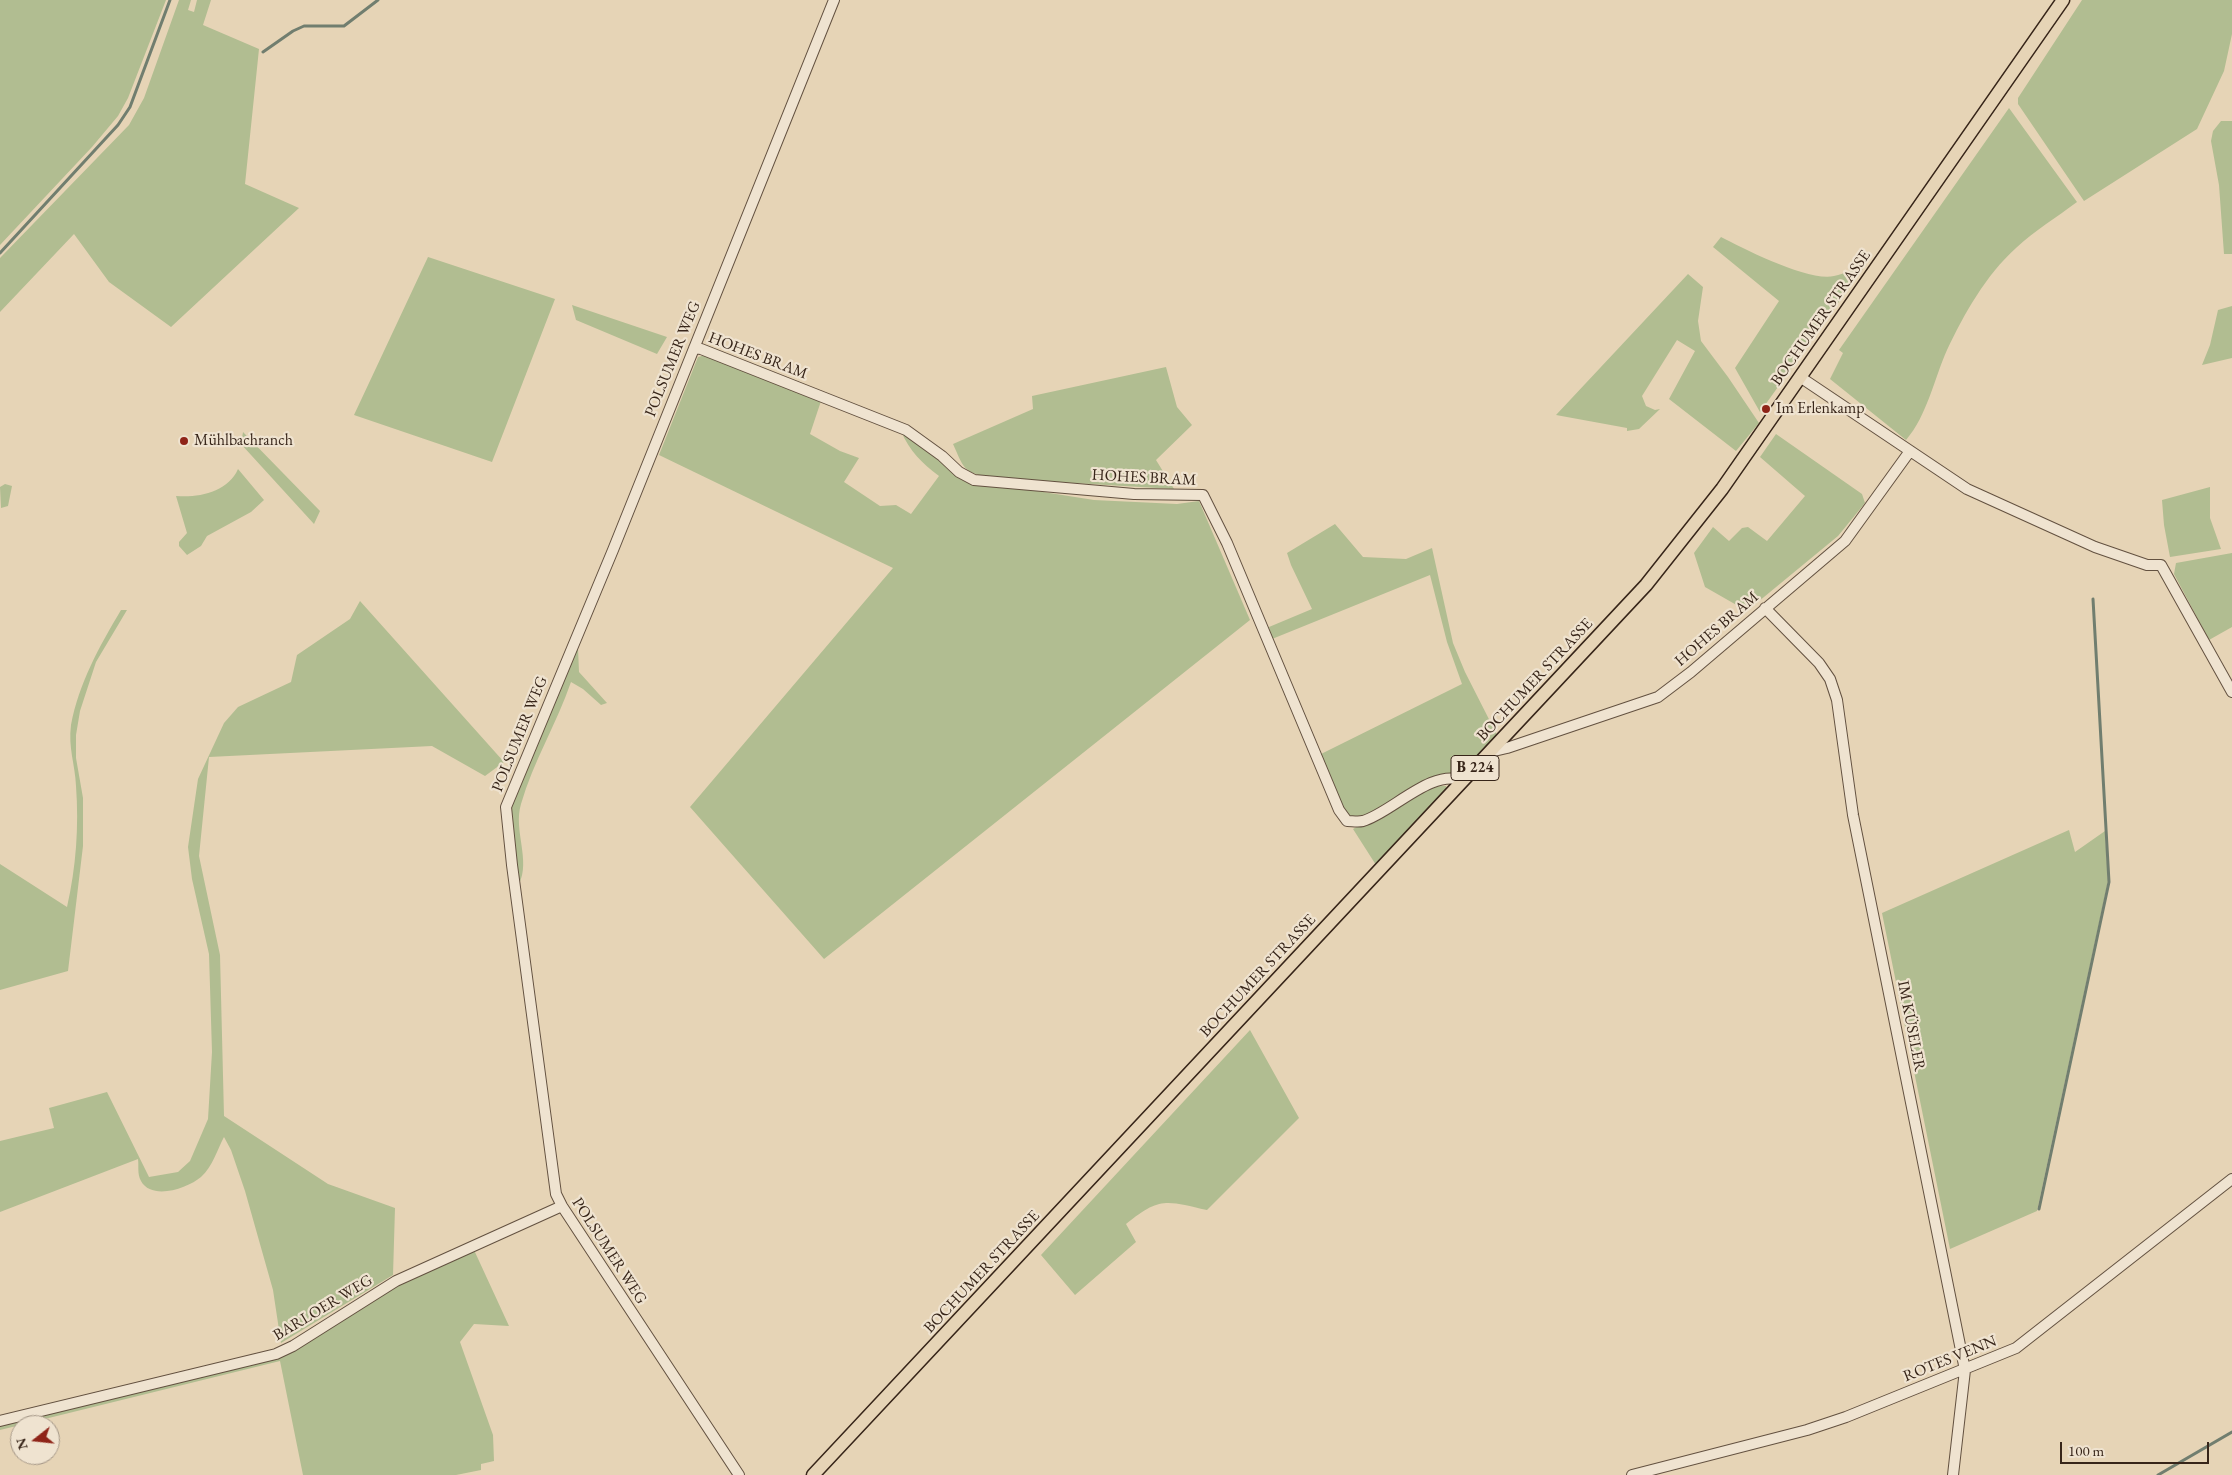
<!DOCTYPE html>
<meta charset="utf-8">
<style>
body{margin:0}
#map{position:relative;width:2232px;height:1475px;overflow:hidden;background:#e6d4b6;font-family:"EB Garamond",serif}
canvas{display:block}
.north{position:absolute;left:10px;top:1415px;width:50px;height:50px;box-sizing:border-box;background:#efe3d0;border:1px solid #a59787;border-radius:50%;rotate:254deg;font-size:14px;font-weight:700;line-height:20px;text-align:center;color:#372519}
.north::after{content:'';display:block;margin:auto;width:18px;height:22px;background:#8f2418;clip-path:polygon(50% 0,100% 100%,50% 72%,0 100%)}
.scale{position:absolute;left:2060px;top:1442px;width:149px;height:22px;box-sizing:border-box;border:2px solid #372519;border-top:0;padding-left:6px;font-size:15px;line-height:18px;white-space:nowrap;color:#372519;-webkit-text-stroke:4px #efe3d0;paint-order:stroke}
</style>
<div id="map">
<canvas width="2232" height="1475"></canvas>
<div class="north">N</div>
<div class="scale">100 m</div>
</div>
<script>
const ctx = document.querySelector('canvas').getContext('2d');
ctx.lineJoin = 'round';
function fillPath(path, color) {
  ctx.fillStyle = color;
  ctx.fill(path, 'evenodd');
}
function trace(path, color, width, dash) {
  ctx.strokeStyle = color;
  ctx.lineWidth = width;
  ctx.lineCap = dash ? 'butt' : 'round';
  ctx.setLineDash(dash || []);
  ctx.stroke(path);
}
function drawText(font, color, halo, rows, align = 'center') {
  ctx.font = font + ' "EB Garamond",serif';
  ctx.lineWidth = 4.5;
  ctx.setLineDash([]);
  ctx.textBaseline = 'middle';
  ctx.strokeStyle = halo;
  ctx.fillStyle = color;
  for (const [text, x, y, turn = 0] of rows) {
    ctx.save();
    ctx.translate(x, y);
    ctx.rotate((+turn || 0) * Math.PI / 180);
    ctx.textAlign = isNaN(turn) ? turn : align;
    if (halo) ctx.strokeText(text, 0, 0);
    ctx.fillText(text, 0, 0);
    ctx.restore();
  }
}
const green = new Path2D(`
 M0 0H166L128 98 118 116 92 147 0 245Z
 M179 0H191L188 10 194 12 197 0H211L203 25 259 49 245 184 299 208 171 327 109 282 74 234 0 312V258L129 125 144 98Z
 M2082 0H2232V34L2224 71 2197 129 2084 201 2018 104V98Z
 M2009 108 2077 202C2057 217 2034 231 2016 248 1986 275 1964 314 1947 350 1934 379 1927 416 1906 440L1830 379 1843 353 1839 350Z
 M2221 121H2232V254H2224L2219 185 2211 141 2213 131Z
 M1721 237C1744 249 1809 282 1834 276 1845 274 1856 267 1867 263L1760 412 1735 368 1779 301 1713 247Z
 M428 257 555 299 492 462 354 415Z
 M1688 274 1703 287 1698 321 1701 341 1728 377 1759 423 1736 451 1669 399 1695 351 1677 340 1642 396 1646 406 1655 410 1660 409 1639 429 1627 431V428L1556 415Z
 M572 305 667 337 657 354 576 320Z
 M2232 306V358L2202 365 2210 345 2218 310Z
 M705 355 821 401 810 434 840 451 859 458 844 482 880 506 896 505 911 514 939 476C922 463 910 452 901 431L967 480 1094 500 1177 504 1199 501 1250 620 824 959 690 807 893 568 659 455 698 357Z
 M1166 367 1177 407 1192 425 1156 460 1174 489 989 478C962 471 964 468 953 444L1033 409 1032 396Z
 M243 432 320 511 314 524 241 444Z
 M1776 434 1862 494 1865 503 1838 536 1747 611 1705 587 1694 553 1713 527 1729 541 1742 528 1748 527 1767 541 1805 496 1760 457Z
 M238 469 264 500 251 512 207 536 201 546 187 555 179 546V542L187 533 176 496C199 498 228 492 238 469Z
 M5 484 12 486 8 506 1 508 0 487Z
 M2210 487V518L2221 549 2170 557 2164 525 2162 500Z
 M1335 524 1363 557 1406 559 1432 548 1453 643 1465 672 1497 735 1460 776 1362 818 1349 816 1342 809 1319 755 1462 684 1447 642 1430 575 1272 639 1269 627 1312 609 1291 565 1287 553Z
 M2232 553V627L2209 640 2174 574 2176 563Z
 M360 601 504 762 485 776 432 746 209 757 199 856 220 955 224 1116 328 1184 395 1208 393 1275 281 1343 273 1290 245 1191 231 1150 224 1137C217 1150 213 1166 201 1177 188 1188 152 1201 141 1181 137 1174 139 1166 138 1159L0 1212V1141L54 1128 49 1108 107 1092 149 1177 178 1172 190 1161 208 1119 212 1052 209 954 192 879 188 847 198 779 224 723 238 707 291 682 297 655 350 619Z
 M121 610H127L96 662 80 711 76 735V758L83 798V846L68 971 0 990V864L67 907C76 867 79 827 76 786 75 764 68 748 71 725 79 683 99 647 121 610Z
 M578 648 579 672 607 703 601 705 583 689 571 682C557 723 533 762 521 804 513 830 531 860 519 884L510 822 512 800 567 662Z
 M1442 786H1446L1447 790 1376 865 1353 829 1428 788Z
 M2069 830 2075 852 2105 831 2108 881 2037 1211 1950 1249 1882 913Z
 M1250 1030 1299 1118 1207 1210C1167 1201 1160 1196 1126 1224L1136 1242 1075 1295 1041 1255Z
 M474 1250 509 1326 474 1324 460 1342 493 1435 494 1461 481 1464V1470L456 1475H303L280 1361 0 1430V1425L294 1350 419 1273Z`);
const stream = new Path2D(`
 M263 52 293 31 304 26H344L378 0
 M0 253 118 125 130 107 170 0
 M2039 1209 2109 882 2093 599
 M2158 1475 2232 1432`);
const minor = new Path2D(`
 M694 348 701 349 906 430 942 456 959 472 974 480 1134 494 1203 495 1227 543 1339 810 1347 821C1352 821 1358 822 1363 821 1391 813 1433 767 1463 781
 M1800 377 1967 489 2095 547 2147 565H2161L2232 692
 M1765 608 1819 663 1830 679 1837 700 1853 815 1965 1370 1953 1475
 M1490 752 1507 748 1658 697 1691 672 1845 541 1910 451
 M0 1421 276 1354 293 1346 396 1281 562 1206
 M739 1475 562 1206 556 1194 512 865 506 807 613 550 834 0
 M1632 1475 1807 1430 1846 1417 2016 1348 2232 1179`);
const major = new Path2D(`
 M813 1475 1646 585 1722 489 2063 0`);
const markers = [
 [1766,409,5,"#8f2418"],
 [184,441,5,"#8f2418"]
];
const shields = [
 [1475,768,48]
];
const shieldNames = [
 ["B 224",1475,768]
];
const streetNames = [
 ["BOCHUMER STRASSE",1821,318,-55],
 ["HOHES BRAM",758,356,21],
 ["POLSUMER WEG",673,359,-68],
 ["HOHES BRAM",1144,478,3],
 ["HOHES BRAM",1717,629,-41],
 ["BOCHUMER STRASSE",1535,680,-47],
 ["POLSUMER WEG",520,734,-68],
 ["BOCHUMER STRASSE",1258,976,-47],
 ["IM KÜSELER",1911,1026,79],
 ["POLSUMER WEG",609,1251,57],
 ["BOCHUMER STRASSE",982,1272,-47],
 ["BARLOER WEG",323,1308,-31],
 ["ROTES VENN",1950,1359,-22]
];
const poiNames = [
 ["Im Erlenkamp",1776,409],
 ["Mühlbachranch",194,441]
];
fillPath(green, '#b1bd91');
trace(stream, '#717e6f', 3);
trace(minor, '#635140', 12);
trace(major, '#372519', 15);
trace(minor, '#efe3d0', 10);
trace(major, '#e6d4b6', 12);
for (const [x, y, r, color] of markers) {
  const dot = new Path2D();
  dot.arc(x, y, r, 0, 2 * Math.PI);
  ctx.fillStyle = color;
  ctx.fill(dot);
  trace(dot, '#efe3d0', 2);
}
for (const [x, y, w] of shields) {
  const box = new Path2D();
  box.roundRect(x - w / 2, y - 12.5, w, 25, 4);
  ctx.fillStyle = '#efe3d0';
  ctx.fill(box);
  trace(box, '#372519', 1);
}
drawText('bold 15px', '#372519', null, shieldNames);
drawText('16px', '#372519', '#efe3d0', streetNames);
drawText('16px', '#372519', '#efe3d0', poiNames, 'left');
</script>
